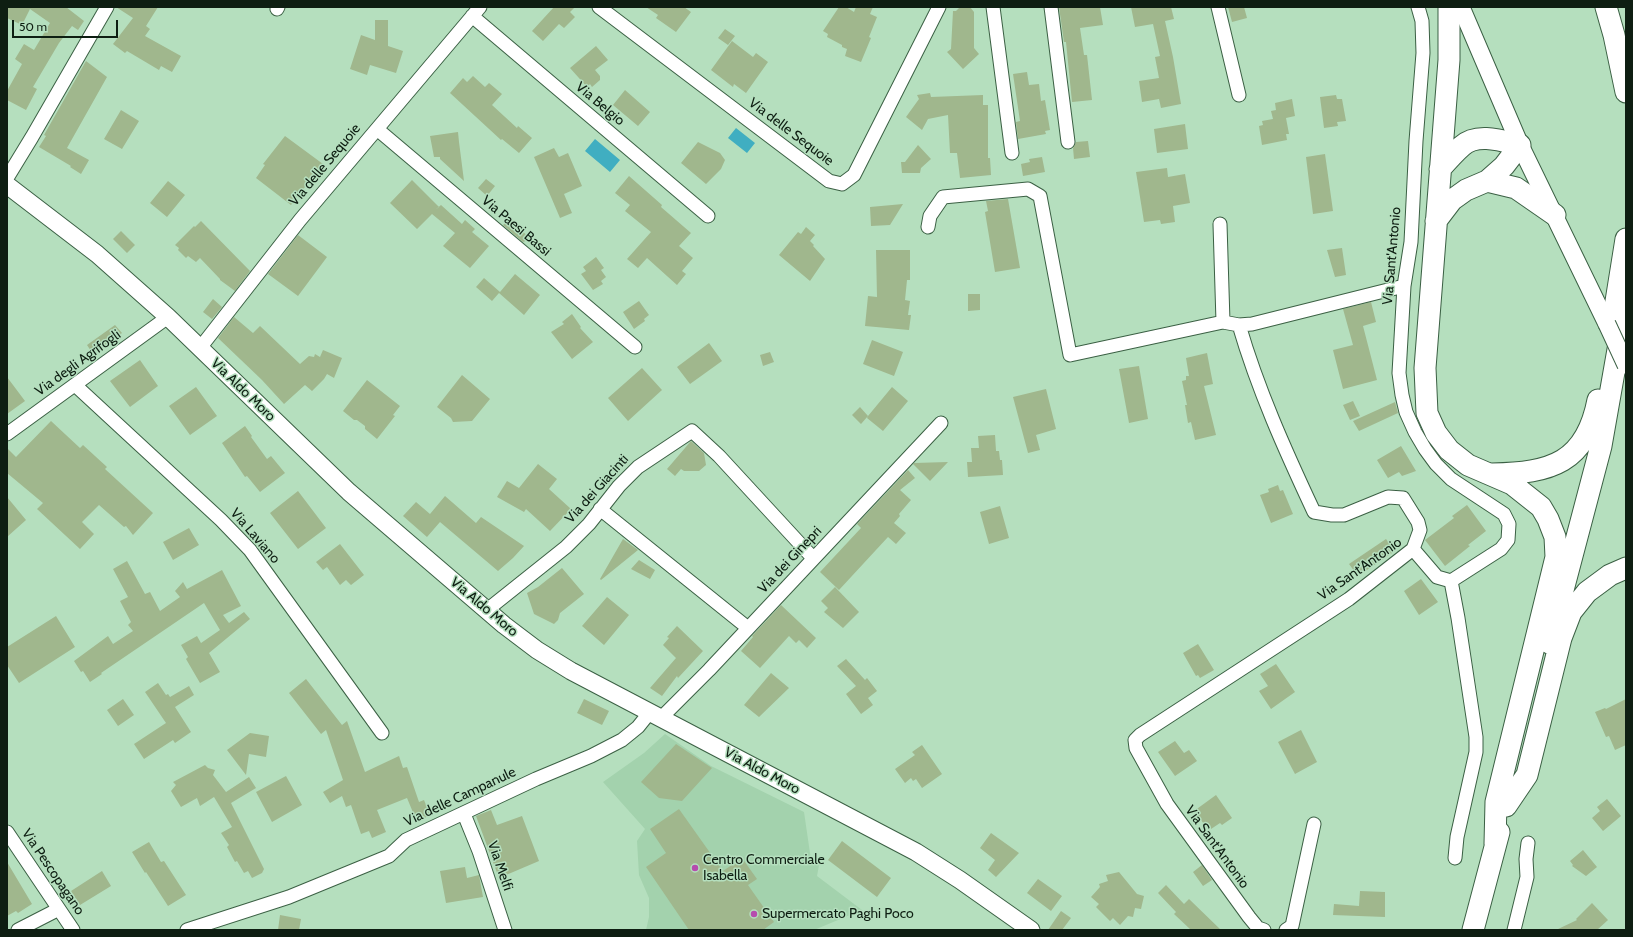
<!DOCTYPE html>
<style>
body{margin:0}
#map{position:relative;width:1633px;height:937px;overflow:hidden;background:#b5dfbe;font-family:Cabin,sans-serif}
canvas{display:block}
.frame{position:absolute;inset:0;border:8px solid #0e1e12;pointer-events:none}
.scale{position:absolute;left:12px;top:20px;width:106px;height:18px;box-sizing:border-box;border:2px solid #0e1e12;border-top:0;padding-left:5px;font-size:12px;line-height:14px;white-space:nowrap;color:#0e1e12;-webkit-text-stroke:3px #b5dfbe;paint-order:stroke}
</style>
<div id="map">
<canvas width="1633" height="937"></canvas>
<div class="frame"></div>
<div class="scale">50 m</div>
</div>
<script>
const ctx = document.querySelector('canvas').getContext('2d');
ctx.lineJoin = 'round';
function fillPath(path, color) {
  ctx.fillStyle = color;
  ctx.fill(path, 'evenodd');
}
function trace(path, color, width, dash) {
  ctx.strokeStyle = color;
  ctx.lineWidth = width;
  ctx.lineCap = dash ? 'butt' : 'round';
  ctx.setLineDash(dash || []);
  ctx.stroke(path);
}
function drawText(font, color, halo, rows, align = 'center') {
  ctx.font = font + ' Cabin,sans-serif';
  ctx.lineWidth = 3;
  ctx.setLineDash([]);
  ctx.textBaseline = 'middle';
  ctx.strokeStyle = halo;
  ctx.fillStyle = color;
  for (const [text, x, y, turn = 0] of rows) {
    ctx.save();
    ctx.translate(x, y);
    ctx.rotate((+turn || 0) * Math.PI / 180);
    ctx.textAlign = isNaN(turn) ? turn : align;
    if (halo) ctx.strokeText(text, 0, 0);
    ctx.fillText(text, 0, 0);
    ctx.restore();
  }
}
const built = new Path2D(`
 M665 734 711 766 804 812 811 860 819 865 817 876 862 910 814 930H646L649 917V898L639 875 637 841 645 829 603 782 644 753Z`);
const water = new Path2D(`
 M736 128 755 143 747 153 728 138Z
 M595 139 620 160 610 172 585 151Z`);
const building = new Path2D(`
 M7 7H66L84 21 78 30 72 26 59 43 33 87 37 89 26 110 7 100V91L22 64 15 59 24 44 34 50 50 23 30 9 22 25 7 18Z
 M116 7H158L146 26 150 29 145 36 181 56 172 72 161 66 159 70 127 51 125 53 113 44 133 18Z
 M554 7H575L570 12 575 17 564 28 559 24 543 41 532 31Z
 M646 7H684L691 12 676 32 656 18 658 15Z
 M839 7H846L854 12 856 7H873L870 14 877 17 869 37 871 38 861 62 845 56 847 49 842 47V45L827 37 828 34 823 31Z
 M960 7H970L974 12V48L979 54 963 69 947 52 951 49 953 11H956Z
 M1059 7H1100L1103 25 1080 28 1084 55H1087L1092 100 1072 102 1066 42H1064Z
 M1131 7H1171L1174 19 1165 21 1173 57 1181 104 1161 108 1159 99 1142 102 1139 81 1159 78 1155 57 1160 56 1153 24 1135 27Z
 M1228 7H1244L1247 18 1232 22Z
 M375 20H388V46L403 51 396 73 370 65 367 75 350 69 361 35 375 40Z
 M725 29 735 36 728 45 718 38Z
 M732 41 753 57 756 53 768 62 746 93 734 84 733 87 711 70Z
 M596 46 608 60 595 70 600 76V80L592 87 590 84 587 87 570 68Z
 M86 61 107 77 67 148 89 160 81 174 70 167 71 166 39 147 46 136 44 135Z
 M1027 72 1029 85 1039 84 1041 101 1045 100 1050 130 1045 131 1046 134 1018 139 1016 122 1020 121 1013 74Z
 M473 76 485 87 489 83 502 94 492 105 517 128 518 126 532 138 519 153 502 139 501 140 450 93 463 78 467 82Z
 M625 90 650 112 638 126 613 105Z
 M930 93 931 97 983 95V105H988V158H990L991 175 960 178 957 153H950L948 115 928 119 922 130 906 117 919 99 917 95Z
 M1336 95 1337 99H1342L1346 121 1337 122 1338 126 1324 128 1320 97Z
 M1292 99 1295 116 1286 118 1289 134H1286L1287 140 1262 145 1259 126 1263 125 1262 121 1273 119 1271 111 1276 110 1275 103Z
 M121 110 139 121 122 149 104 139Z
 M1185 124 1188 149 1157 153 1154 129Z
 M458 132 459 142 464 181 440 159V157H434L430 136Z
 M285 136 323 164 291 205 256 178 265 165 263 164Z
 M1088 141 1090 157 1074 159 1073 148 1076 142Z
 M698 142 720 153 725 160 721 169 706 184 681 163Z
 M918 145 931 159 921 168 920 173H902L901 162H905Z
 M554 148 559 157 568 153 582 186 564 194 572 213 560 218 534 157Z
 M1325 154 1333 211 1313 214 1306 157Z
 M1042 157 1045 172 1023 176 1021 164 1030 162 1029 159Z
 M1167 168 1168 177 1185 174 1190 203 1173 206 1175 222 1161 224 1160 220 1144 222 1136 172Z
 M629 176 662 205 661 207 691 233 679 246 693 258 682 271 686 274 677 285 647 258 638 268 627 259 651 232 625 211 630 205 615 193Z
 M486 179 495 186 487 196 478 188Z
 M412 180 439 207 435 210 441 205 462 224 465 220 475 229 472 232 489 246 470 268 443 246 455 233 432 214 417 229 390 203Z
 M168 181 185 195 167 217 150 203Z
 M1008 199 1020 268 995 272 985 212 988 211 986 201Z
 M903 204 890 225 871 226 870 207Z
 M509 219 531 239 523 242 503 225Z
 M201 221 250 271 235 291 220 280V279L200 258 196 262 188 256 186 258 178 250 179 248 175 245 194 226 195 227Z
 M806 227 815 235 810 241 814 245 813 246 825 259 810 281 779 255 798 232 801 234Z
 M121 231 135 245 127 253 113 239Z
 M298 235 327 257 298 296 268 274Z
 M1342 248 1346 275 1335 277 1327 250Z
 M876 250H910V280H907L905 300 910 301 908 315H911L909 330 865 326 868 296 877 297Z
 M596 257 604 268 601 270 606 277 601 281 603 284 593 290 581 274 586 271 583 267Z
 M515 274 540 295 524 315 499 293 492 301 476 287 484 278 500 292Z
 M968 294H980V310L968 311Z
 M213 299 222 307 212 319 203 312Z
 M639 301 649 315 644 319 645 321 634 329 623 312Z
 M1371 302 1376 322 1363 326 1377 380 1343 389 1333 350 1353 345 1343 309Z
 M572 314 581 327 580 328 593 342 572 359 551 332 564 324 562 322Z
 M234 317 253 333 260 326 300 364 309 356 314 357 315 354 320 357 323 350 342 358 334 378 327 374 324 379 312 391 305 385 284 404 262 380 218 338Z
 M115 325 122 333 93 354 87 345Z
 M872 340 903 352 894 376 863 364Z
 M709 343 722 361 690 384 677 367Z
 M770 352 774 362 763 366 760 355Z
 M1207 353 1213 384 1204 386 1216 435 1195 440 1191 422 1188 423 1185 405H1187L1182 381 1186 380V376H1189L1186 358Z
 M140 360 158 386 130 407 110 381Z
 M1139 366 1148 419 1129 423 1119 369Z
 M642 368 662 390 628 421 608 398Z
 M462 375 490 399 472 421 453 422 451 418 437 407Z
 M7 377 25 401 7 414Z
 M367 380 400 406 393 415 395 416 377 439 365 429V426L357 420H354L343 411Z
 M196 387 217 416 190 435 169 406Z
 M892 387 908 401 883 431 867 418 868 416 861 424 852 415 860 407 868 416Z
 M1046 389 1056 429 1036 435 1040 450 1028 453 1013 397Z
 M1353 401 1360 416 1350 420 1343 405Z
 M1395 402 1398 413 1359 431 1353 421Z
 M51 421 80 448 83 445 107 467 105 469 153 513 133 535 126 526 124 527 99 505 82 522 94 534 80 549 37 509 43 503 7 473V448L16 457Z
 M245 426 252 436 251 437 267 459 271 456 285 473 260 492 247 476 245 477 222 443Z
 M995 435 996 451H999L1000 460H1002L1003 475 968 477 967 462H972L971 448H979L978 436Z
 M691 441 704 453 706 465 699 471H684L681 469 675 476 667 469Z
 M1401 446 1416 471 1402 476 1399 472 1388 478 1377 460Z
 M948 462 930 481 913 464 914 463Z
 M538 464 557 479 549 489 571 509 550 531 526 509 524 512 497 497 507 481 519 488Z
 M908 470 915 478 900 490 911 500 899 514 900 516 894 523 906 533 896 544 888 537 839 590 820 572 861 528 857 524Z
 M1278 485 1280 491 1283 490 1293 514 1271 523 1260 495 1269 492 1268 489Z
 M298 491 326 528 298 549 270 513Z
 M445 496 476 523 481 517 524 546 513 558 498 571 440 522 427 537 403 516 416 502 430 514Z
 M7 497 26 520 7 537Z
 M1467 505 1486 531 1468 545 1470 546 1445 566 1425 540 1454 518 1452 516Z
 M1000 506 1009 538 989 544 980 512Z
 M189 528 199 545 173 560 163 542Z
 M623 539 638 550 601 580 600 579Z
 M1386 539 1395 551 1358 576 1349 564Z
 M340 544 364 575 351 585 346 580 340 585 327 567 323 570 316 562Z
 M639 560 655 570 650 579 631 569Z
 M127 561 145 594 150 592 160 611 180 597 175 591 183 582 187 589 222 570 241 606 223 615 229 623 244 612 250 619 209 653 220 672 200 683 186 659 188 657 181 645 197 636 201 643 220 630 204 603 101 673 102 674 90 682 83 671 81 672 74 661 108 636 113 644 133 631 128 625 131 622 120 601 128 597 113 569Z
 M562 568 584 594 560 613 558 620 554 624 534 614 527 593 538 587Z
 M1421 579 1438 602 1419 615 1404 591Z
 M835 587 859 612 843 628 824 612 828 608 821 601Z
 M607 597 629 615 604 645 582 626Z
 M781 605 816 638 807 648 799 640 796 643 789 636 760 668 741 651 753 637 752 636Z
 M56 616 75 647 19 683 7 665V647Z
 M677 626 703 651 678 678 677 676 662 696 650 688 676 658 663 645 669 638 667 637Z
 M1198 644 1214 670 1200 678 1198 675 1196 676 1183 653Z
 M846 659 865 680 867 678 877 691 868 698 873 705 861 714 846 694 856 686 837 666Z
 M1276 664 1295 692 1271 709 1259 691 1268 686 1260 674Z
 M771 673 789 688 759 717 744 705Z
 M306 679 342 725 347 721 365 772 399 756 403 768 407 767 419 802 424 800 430 815 417 822 407 798 377 810 386 832 372 838 369 831 361 834 351 805 346 807 342 796 330 803 323 792 343 780 326 730 321 734 289 693Z
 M158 683 166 695 168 694 170 697 189 686 194 695 175 707 191 732 175 743 173 740 144 759 134 744 166 723 145 692Z
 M123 699 134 715 118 726 107 710Z
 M584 699 609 711 602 725 577 713Z
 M1626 699V745L1615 750 1609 736 1606 737 1595 712 1605 708 1606 709Z
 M1301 730 1317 762 1295 774 1278 742Z
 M250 733 269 736 266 757 249 754 246 775 227 750Z
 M1175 741 1184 753 1189 750 1197 761 1175 776 1158 752Z
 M676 744 712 768 682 801 659 798 641 782Z
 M922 745 942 774 922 788 916 779 913 781 911 778 905 783 895 769 915 755 912 752Z
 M205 765 208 768 215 770 213 775 226 792 249 777 256 788 231 803 264 869 262 873 252 878 248 871 244 873 237 861 235 862 227 847 229 845 221 833 232 827 214 797 200 806 197 798 181 807 171 791 176 785 173 782Z
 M286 776 302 805 272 822 256 792Z
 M1216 795 1232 818 1222 825 1220 823 1211 829 1206 822 1204 824 1194 811Z
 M1607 799 1621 816 1603 831 1592 818 1600 811 1597 807Z
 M679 809 723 871 742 858 757 879 748 885 774 922 763 930H689L646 867 666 853 650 829Z
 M491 810 497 825 522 816 539 861 499 878 476 816Z
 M991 833 1019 853 996 877 988 870 995 860 980 848Z
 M842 841 891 878 877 897 828 860Z
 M149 842 161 862 164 861 186 895 168 906 146 872 145 873 132 852Z
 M1583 850 1597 867 1586 876 1572 866 1573 865 1570 861Z
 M7 862 32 904 18 913 16 911 7 916Z
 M1202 865 1212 880 1203 886 1193 872Z
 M465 867 467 878 479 875 483 897 446 903 440 871Z
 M102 871 111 886 80 905 71 891Z
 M1119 872 1137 894 1144 896 1141 909 1135 908 1133 917 1128 916 1120 925 1113 918 1110 921 1096 907 1099 904 1091 897 1100 887 1099 884 1108 881 1106 875Z
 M1038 879 1062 896 1051 911 1027 893Z
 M1166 885 1184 904 1189 899 1221 930H1191L1174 914 1176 912 1158 893Z
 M1360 891 1385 892V917L1333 915 1334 904 1359 906Z
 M1592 903 1608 920 1597 930H1556L1577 920 1576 919Z
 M1061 911 1071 918 1062 930H1048Z
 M280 915 301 919 299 930H278Z`);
const minor = new Path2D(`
 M599 7 829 181 842 184 854 175 939 7
 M993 7 1012 153
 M1051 7 1068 142
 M1218 7 1239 95
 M277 9 278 7
 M472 16 708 216
 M377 129 635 347
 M7 178 32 137 107 7
 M1220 224 1223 322
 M928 227 930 216 943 197 1028 189 1040 196 1070 355 1223 322 1239 325 1252 324 1404 286
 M1239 325C1258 390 1285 450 1314 512L1332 515H1344L1388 497 1403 498 1418 522 1420 530 1413 549
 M200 348 300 220 480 7
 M75 385 221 520 250 550 382 733
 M7 434 168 317
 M600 509 748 628
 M1451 581 1458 618 1476 737V752L1457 837 1455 858
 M487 610 566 547 589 524 619 486 638 467 692 431 719 456 813 558
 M661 718 709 670 941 423
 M464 814 479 851 505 930
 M7 832 73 930
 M18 930 59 909
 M187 930 289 897 389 856 406 840 536 779 591 756 622 740 638 727 650 712
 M1264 930 1258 928 1249 917 1167 804 1136 748 1135 740 1140 735 1349 599 1413 549 1437 577 1451 581 1501 549 1508 540 1509 524 1504 514 1451 479 1436 464 1425 449 1415 432 1406 412 1402 395 1399 373 1404 286 1411 242 1416 141 1423 53 1422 21 1418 7
 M1286 930 1292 926 1314 824
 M1514 930 1527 877 1526 859 1528 843`);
const tertiary = new Path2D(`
 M1461 7 1520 145 1607 324
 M7 185 97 254 168 317 349 492 504 625 537 650 571 671 916 852 960 880 1031 930`);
const primary = new Path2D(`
 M1449 7V60L1425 368 1427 413 1436 433 1449 450 1468 465 1512 484 1541 507 1548 519 1555 537 1556 557 1496 802 1495 844
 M1606 7 1614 35 1626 92
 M1440 169C1447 161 1454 153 1462 146 1477 132 1503 141 1520 145L1504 166 1487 181
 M1436 221 1452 200 1466 190 1487 181 1516 188 1555 215
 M1613 320 1626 239
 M1492 474C1551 473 1586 463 1598 400
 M1549 643 1601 446 1626 304
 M1506 806 1527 775 1561 638 1571 612 1587 592 1610 575 1626 568
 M1473 930 1499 832`);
const tertiaryBridge = new Path2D(`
 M1607 324 1626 365`);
const markers = [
 [695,868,4,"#b64cae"],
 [754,914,4,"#b64cae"]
];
const streetNames = [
 ["Via Belgio",600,104,40],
 ["Via delle Sequoie",791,132,37],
 ["Via delle Sequoie",325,165,-50],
 ["Via Paesi Bassi",516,226,40],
 ["Via Sant'Antonio",1392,256,-85],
 ["Via degli Agrifogli",78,363,-36],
 ["Via Aldo Moro",243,390,44],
 ["Via dei Giacinti",597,489,-48],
 ["Via Laviano",255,536,49],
 ["Via dei Ginepri",790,560,-47],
 ["Via Sant'Antonio",1360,569,-35],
 ["Via Aldo Moro",484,607,40],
 ["Via Aldo Moro",762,771,28],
 ["Via delle Campanule",460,797,-25],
 ["Via Sant'Antonio",1217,847,54],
 ["Via Melfi",500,866,71],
 ["Via Pescopagano",53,872,56]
];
const poiNames = [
 ["Centro Commerciale",703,860],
 ["Isabella",703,876],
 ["Supermercato Paghi Poco",762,914]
];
fillPath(built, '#a3d2ad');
fillPath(water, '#40aec1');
fillPath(building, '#a0b78d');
trace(minor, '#3b6044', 15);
trace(tertiary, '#3b6044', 19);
trace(primary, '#3b6044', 23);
trace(minor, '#fff', 13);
trace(tertiary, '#fff', 17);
trace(primary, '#fff', 21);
trace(tertiaryBridge, '#3b6044', 19, []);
trace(tertiaryBridge, '#fff', 17);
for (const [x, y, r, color] of markers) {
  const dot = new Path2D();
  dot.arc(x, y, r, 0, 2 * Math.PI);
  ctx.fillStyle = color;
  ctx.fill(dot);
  trace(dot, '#b5dfbe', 1.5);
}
drawText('14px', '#0e1e12', '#b5dfbe', streetNames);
drawText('14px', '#0e1e12', '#b5dfbe', poiNames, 'left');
</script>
